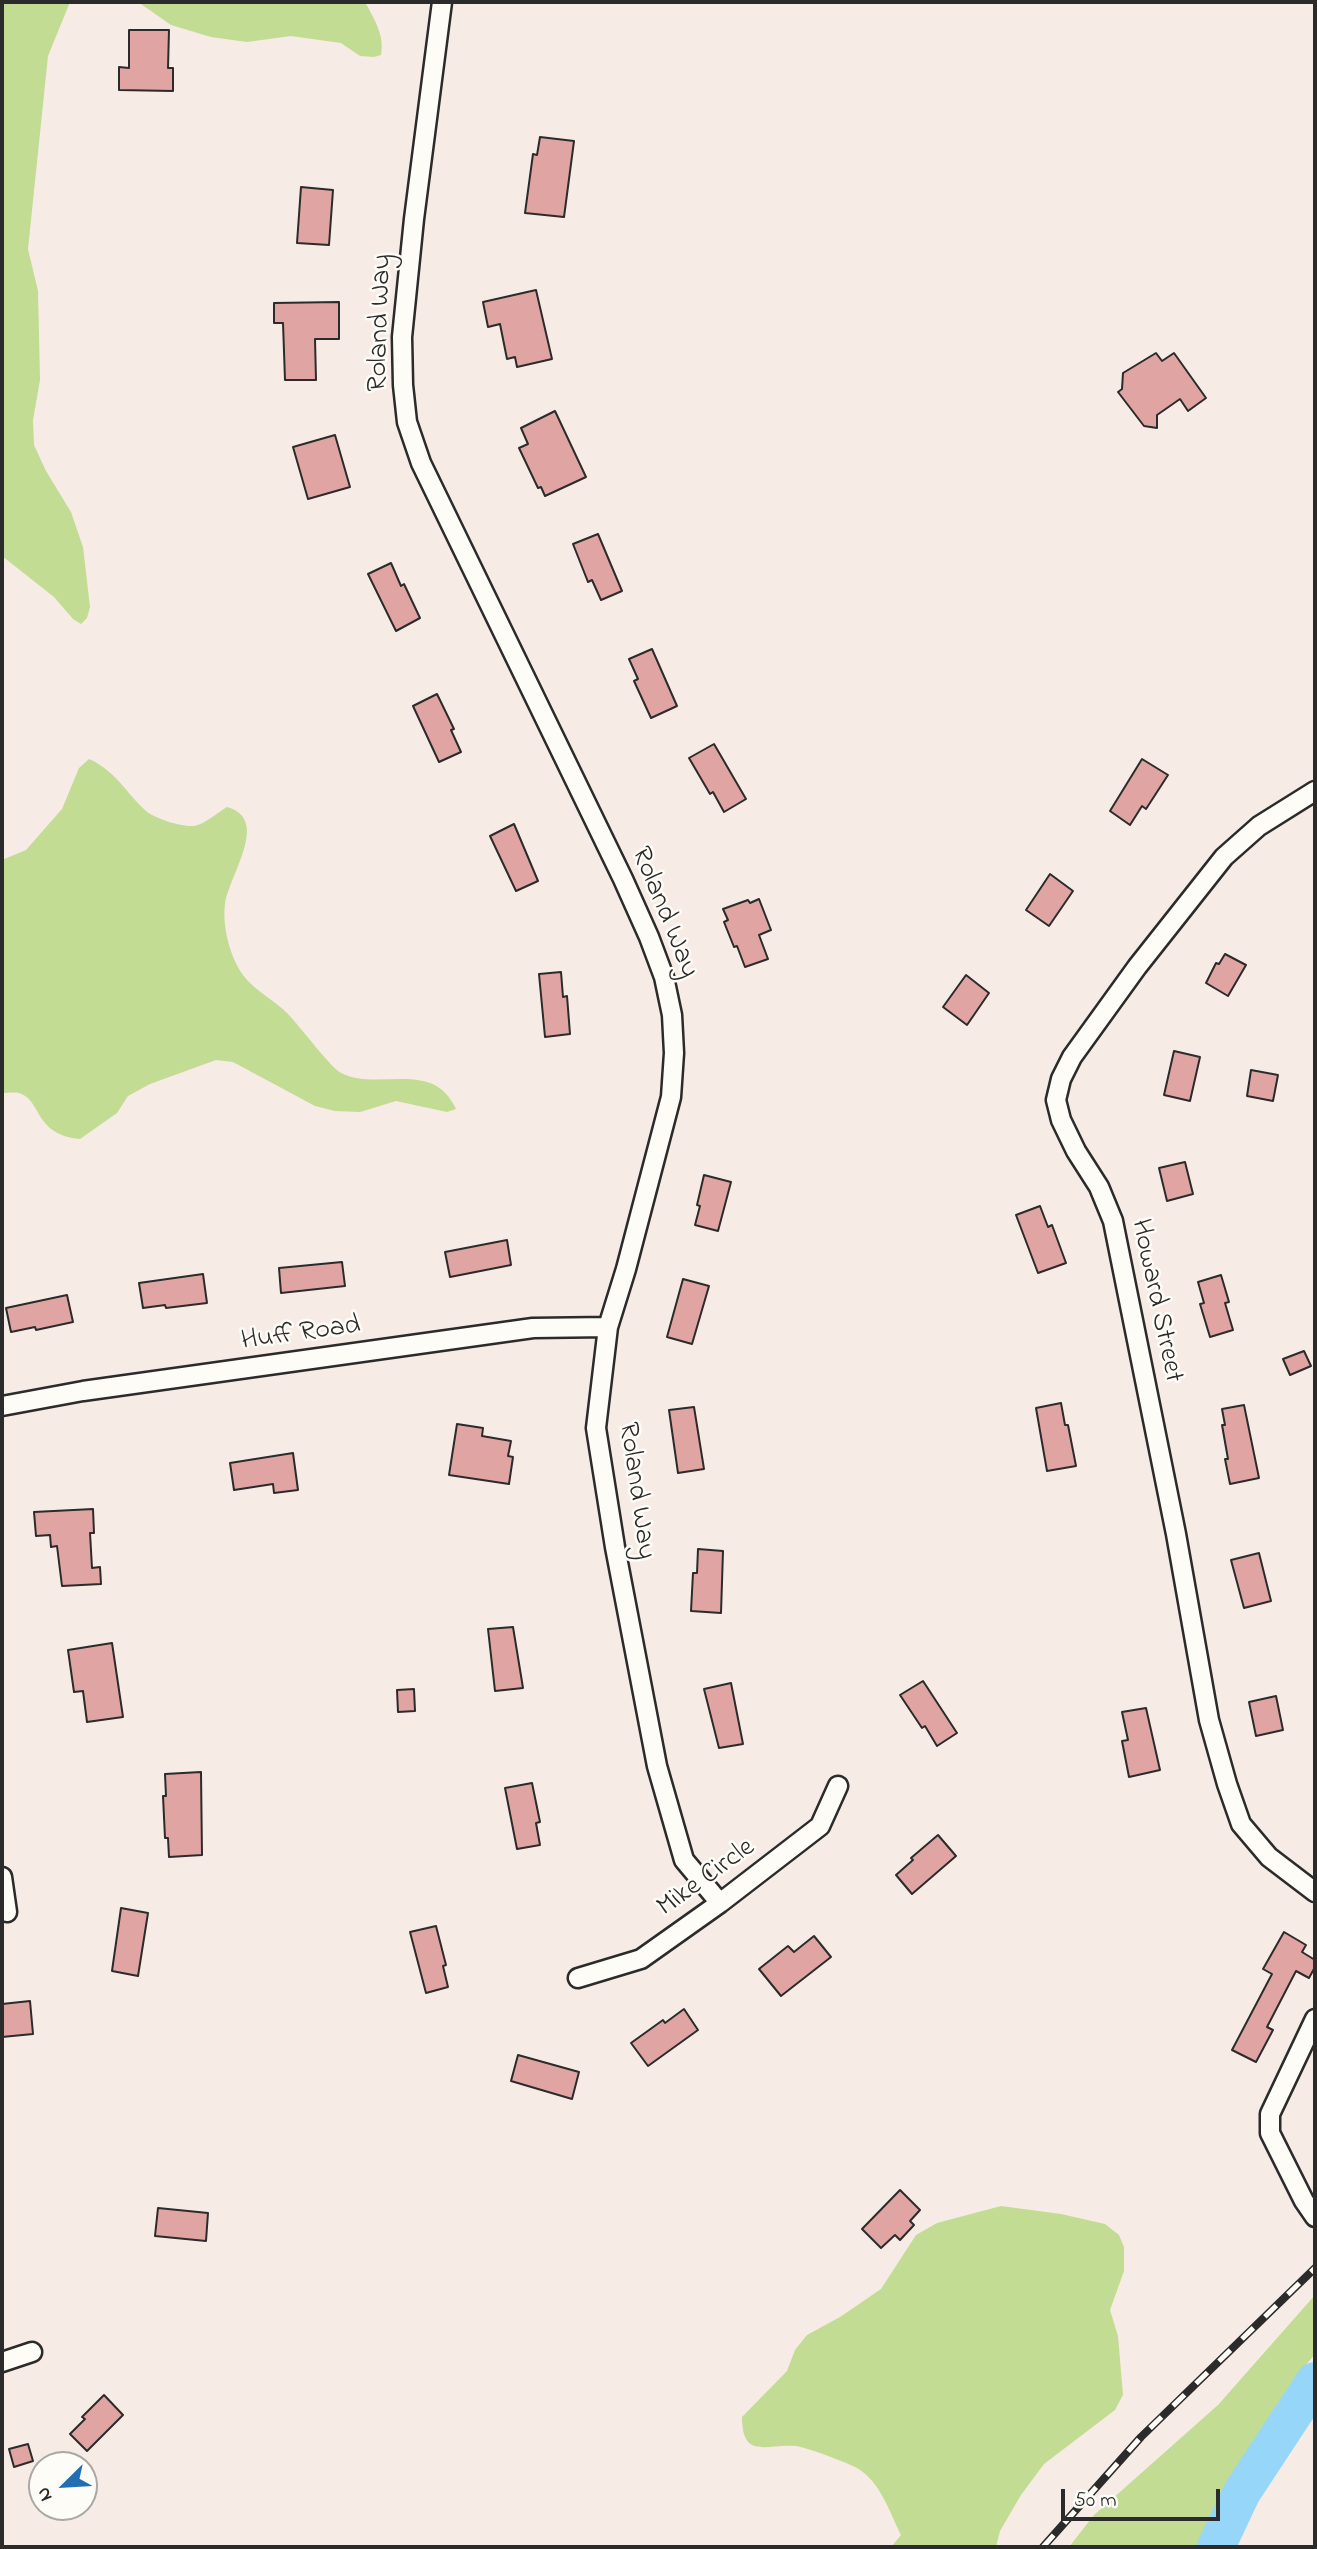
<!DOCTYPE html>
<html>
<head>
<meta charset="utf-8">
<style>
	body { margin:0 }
	#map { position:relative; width:1317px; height:2549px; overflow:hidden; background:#f7ebe6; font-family:"Indie Flower",sans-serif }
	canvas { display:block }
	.frame { position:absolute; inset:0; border:4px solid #2b2b2b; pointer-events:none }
	.north { position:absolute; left:28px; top:2451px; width:70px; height:70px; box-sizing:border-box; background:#fdfcf7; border:2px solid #a9a8a5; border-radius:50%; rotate:246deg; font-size:19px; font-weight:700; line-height:28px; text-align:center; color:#2b2b2b }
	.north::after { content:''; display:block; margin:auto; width:24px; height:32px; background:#1f6fb2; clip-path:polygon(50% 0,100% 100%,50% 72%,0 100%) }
	.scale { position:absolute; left:1061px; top:2489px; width:159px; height:32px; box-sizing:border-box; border:4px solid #2b2b2b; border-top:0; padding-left:9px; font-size:21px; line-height:24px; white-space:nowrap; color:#2b2b2b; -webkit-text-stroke:5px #fdfcf7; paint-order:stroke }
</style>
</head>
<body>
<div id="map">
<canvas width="1317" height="2549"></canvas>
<div class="frame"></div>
<div class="north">N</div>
<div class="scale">50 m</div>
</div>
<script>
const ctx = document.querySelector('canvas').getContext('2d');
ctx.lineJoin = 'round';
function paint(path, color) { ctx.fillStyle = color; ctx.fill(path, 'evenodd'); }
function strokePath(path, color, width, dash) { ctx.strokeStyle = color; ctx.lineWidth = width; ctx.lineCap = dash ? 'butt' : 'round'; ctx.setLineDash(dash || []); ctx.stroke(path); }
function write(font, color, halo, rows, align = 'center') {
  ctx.font = font + ' "Indie Flower",sans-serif'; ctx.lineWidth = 5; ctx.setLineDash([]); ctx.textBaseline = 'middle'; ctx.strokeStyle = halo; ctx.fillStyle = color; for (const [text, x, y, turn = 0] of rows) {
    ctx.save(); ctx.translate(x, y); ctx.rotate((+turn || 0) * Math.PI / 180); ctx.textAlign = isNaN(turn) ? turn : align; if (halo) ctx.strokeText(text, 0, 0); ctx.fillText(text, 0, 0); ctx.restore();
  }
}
paint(new Path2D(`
	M 2,2 L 70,2 L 48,56 L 28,249 L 38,291 L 40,380 L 33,420 L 34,445 L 46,471 L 71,512 L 83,547 L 90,607 L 87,618 L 81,624 L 73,619 L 54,597 L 2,556 Z
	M 138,2 L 365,2 C 374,19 385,35 381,55 L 374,57 L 360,56 L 341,43 L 291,36 L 247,42 L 211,37 L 171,25 Z
	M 89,759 C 116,771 126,793 146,811 C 156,819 181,827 194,826 C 204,825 218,812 227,807 C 271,819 229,875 225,904 C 222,926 230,957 243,975 C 254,990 274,1000 287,1013 C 300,1026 329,1066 341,1073 C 378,1092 433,1058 456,1109 L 447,1112 L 396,1101 L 360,1112 L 335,1111 L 315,1106 L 233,1062 L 216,1060 L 150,1084 L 128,1096 L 117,1113 L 80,1139 C 34,1135 42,1100 19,1093 C 14,1092 7,1093 2,1093 L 2,860 L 26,850 L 62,809 L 79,768 Z
	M 1001,2206 L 1061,2214 L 1105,2224 L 1119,2235 L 1124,2247 L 1124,2271 L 1110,2310 L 1118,2336 L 1123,2395 L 1115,2410 L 1044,2464 L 1021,2495 L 1000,2531 L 996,2547 L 891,2547 L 901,2535 C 890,2513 880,2481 857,2468 C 846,2462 808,2448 796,2446 C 768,2443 742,2461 742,2417 L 787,2371 L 795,2350 L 807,2335 L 840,2317 L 881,2289 L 916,2235 L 937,2223 Z
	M 1315,2295 L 1315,2354 L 1305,2366 L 1290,2396 L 1260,2431 L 1227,2496 L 1196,2547 L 1069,2547 L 1094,2515 L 1218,2405 Z`), '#c2dc93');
strokePath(new Path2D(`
	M 1216,2547 L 1242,2492 L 1315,2381`), '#96d6f8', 38);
const building = new Path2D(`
	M 129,30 L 169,30 L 168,68 L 173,68 L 173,91 L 119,90 L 119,67 L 129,68 Z
	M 540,137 L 574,141 L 564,217 L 525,213 L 533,154 L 537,155 Z
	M 301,187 L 333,190 L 329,245 L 297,243 Z
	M 536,290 L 552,359 L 517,367 L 515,357 L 507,359 L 500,324 L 488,327 L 483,302 Z
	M 339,302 L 339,339 L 315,339 L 316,380 L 285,380 L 283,323 L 274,323 L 274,303 Z
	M 1156,353 L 1162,361 L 1174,353 L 1206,398 L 1188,411 L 1180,399 L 1157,415 L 1157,428 L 1144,426 L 1118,392 L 1122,389 L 1123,373 Z
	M 555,411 L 586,477 L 545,496 L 541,487 L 538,488 L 519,448 L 528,444 L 521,428 Z
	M 335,435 L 350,487 L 308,499 L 293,447 Z
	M 598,534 L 622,591 L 601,600 L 592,580 L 588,582 L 573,544 Z
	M 391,563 L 401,586 L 404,584 L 420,618 L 396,631 L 368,574 Z
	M 652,649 L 677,706 L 651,718 L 634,681 L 638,679 L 629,659 Z
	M 437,694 L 454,729 L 451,730 L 461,752 L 439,762 L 413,706 Z
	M 714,744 L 746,799 L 724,812 L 713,792 L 710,794 L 689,758 Z
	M 1142,759 L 1168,775 L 1146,809 L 1142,806 L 1130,825 L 1110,811 Z
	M 514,824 L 538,881 L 516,891 L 490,836 Z
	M 1050,874 L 1073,891 L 1049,926 L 1026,910 Z
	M 759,899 L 771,930 L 759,935 L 768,959 L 745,967 L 737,946 L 734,947 L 724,922 L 728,920 L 723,909 L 748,900 L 750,903 Z
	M 1225,954 L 1246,965 L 1228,996 L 1206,983 L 1216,963 L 1219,964 Z
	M 561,972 L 563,997 L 567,996 L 570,1034 L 545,1037 L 539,974 Z
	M 966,975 L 989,993 L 967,1025 L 943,1007 Z
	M 1174,1051 L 1200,1057 L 1190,1101 L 1164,1095 Z
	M 1251,1070 L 1278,1075 L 1273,1101 L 1247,1096 Z
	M 1185,1162 L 1193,1194 L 1167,1201 L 1159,1168 Z
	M 704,1175 L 731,1182 L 718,1231 L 695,1225 L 700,1206 L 697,1205 Z
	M 1040,1206 L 1048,1227 L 1052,1225 L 1066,1263 L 1038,1273 L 1016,1215 Z
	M 507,1240 L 511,1265 L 450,1277 L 445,1252 Z
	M 342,1262 L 345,1286 L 281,1293 L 279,1268 Z
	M 203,1274 L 207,1303 L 166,1308 L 165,1305 L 143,1308 L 139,1283 Z
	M 1221,1275 L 1229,1302 L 1225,1303 L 1233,1330 L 1210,1337 L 1200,1304 L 1204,1303 L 1198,1282 Z
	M 683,1279 L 709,1286 L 692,1344 L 667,1337 Z
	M 67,1295 L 73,1322 L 36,1330 L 35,1327 L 11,1332 L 6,1308 Z
	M 1304,1351 L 1311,1366 L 1290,1375 L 1283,1359 Z
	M 1061,1403 L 1065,1425 L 1068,1425 L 1076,1466 L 1047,1471 L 1036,1408 Z
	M 1244,1405 L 1259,1478 L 1230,1484 L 1225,1459 L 1228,1459 L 1222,1425 L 1225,1425 L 1222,1409 Z
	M 694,1407 L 704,1469 L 678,1473 L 669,1410 Z
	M 457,1424 L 483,1428 L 482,1436 L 511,1441 L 508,1456 L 513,1457 L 509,1484 L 449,1475 Z
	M 293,1453 L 298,1490 L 274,1493 L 273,1484 L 234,1490 L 230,1463 Z
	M 93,1509 L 94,1533 L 90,1533 L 92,1568 L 100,1567 L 101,1584 L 62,1586 L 57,1546 L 51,1547 L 50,1535 L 36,1536 L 34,1512 Z
	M 698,1549 L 723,1551 L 721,1613 L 691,1611 L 693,1573 L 697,1573 Z
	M 1259,1553 L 1271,1601 L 1244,1608 L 1231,1560 Z
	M 513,1627 L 523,1688 L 495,1691 L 488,1629 Z
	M 112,1643 L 123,1717 L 87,1722 L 83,1691 L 74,1692 L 68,1650 Z
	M 923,1681 L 957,1733 L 937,1746 L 925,1726 L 922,1728 L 900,1695 Z
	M 731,1683 L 743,1744 L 719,1748 L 704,1689 Z
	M 414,1689 L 415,1711 L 398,1712 L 397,1690 Z
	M 1276,1696 L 1283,1730 L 1256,1736 L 1249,1702 Z
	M 1146,1708 L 1160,1770 L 1129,1777 L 1122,1741 L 1128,1740 L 1122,1712 Z
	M 201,1772 L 202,1855 L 169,1857 L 168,1838 L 165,1838 L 163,1796 L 166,1796 L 165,1774 Z
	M 532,1783 L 540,1822 L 536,1823 L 540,1845 L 517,1849 L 505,1788 Z
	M 938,1835 L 956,1856 L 912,1894 L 896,1875 L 913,1860 L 911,1858 Z
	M 121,1908 L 148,1913 L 138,1976 L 112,1971 Z
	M 436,1926 L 446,1965 L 443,1966 L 448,1987 L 426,1993 L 410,1932 Z
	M 1284,1932 L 1306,1945 L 1302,1952 L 1315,1960 L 1315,1967 L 1309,1978 L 1296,1971 L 1267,2027 L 1273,2030 L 1256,2062 L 1232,2050 L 1272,1974 L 1263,1969 Z
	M 814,1936 L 831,1957 L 781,1996 L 759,1969 L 788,1946 L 794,1952 Z
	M 30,2001 L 33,2034 L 2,2037 L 2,2004 Z
	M 684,2009 L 698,2030 L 648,2066 L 631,2043 L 663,2020 L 665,2023 Z
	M 518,2055 L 579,2072 L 572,2099 L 511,2081 Z
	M 900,2190 L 920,2210 L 910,2221 L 914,2225 L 900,2240 L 895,2235 L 881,2248 L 862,2229 Z
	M 158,2208 L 208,2213 L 206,2241 L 155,2236 Z
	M 104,2395 L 123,2415 L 87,2451 L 70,2434 L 85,2419 L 82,2417 Z
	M 28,2444 L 33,2461 L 14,2467 L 9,2449 Z`);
paint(building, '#e0a5a2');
strokePath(building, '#2b2b2b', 2);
const minor = new Path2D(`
	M 442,2 L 414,219 L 402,337 L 403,385 L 407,422 L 421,463 L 623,879 L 649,937 L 664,977 L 672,1015 L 674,1053 L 671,1097 L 626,1269 L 608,1327 L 596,1428 L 615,1547 L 657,1766 L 684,1860 L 720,1903
	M 1315,791 L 1259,826 L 1224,857 L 1137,967 L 1072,1057 L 1061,1079 L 1056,1100 L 1061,1120 L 1076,1151 L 1099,1187 L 1113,1221 L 1176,1534 L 1209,1720 L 1227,1784 L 1241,1824 L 1269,1857 L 1315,1892
	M 2,1406 L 83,1391 L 533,1328 L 608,1327
	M 2,1877 L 7,1912
	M 578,1978 L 641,1959 L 720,1903 L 820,1826 L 838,1786
	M 1315,2019 L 1270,2114 L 1270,2133 L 1304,2201 L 1315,2217
	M 2,2362 L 32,2352`);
strokePath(minor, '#2b2b2b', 23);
strokePath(minor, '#fdfcf7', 18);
const rail = new Path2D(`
	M 1043,2547 L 1141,2437 L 1315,2268`);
strokePath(rail, '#2b2b2b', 8);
strokePath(rail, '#fdfcf7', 5, [16]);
write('28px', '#2b2b2b', '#fdfcf7', [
	["Roland Way",382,323,-88],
	["Roland Way",663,913,68],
	["Howard Street",1155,1301,78],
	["Huff Road",301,1335,-8],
	["Roland Way",635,1491,82],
	["Mike Circle",707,1879,-36]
]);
</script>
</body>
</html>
